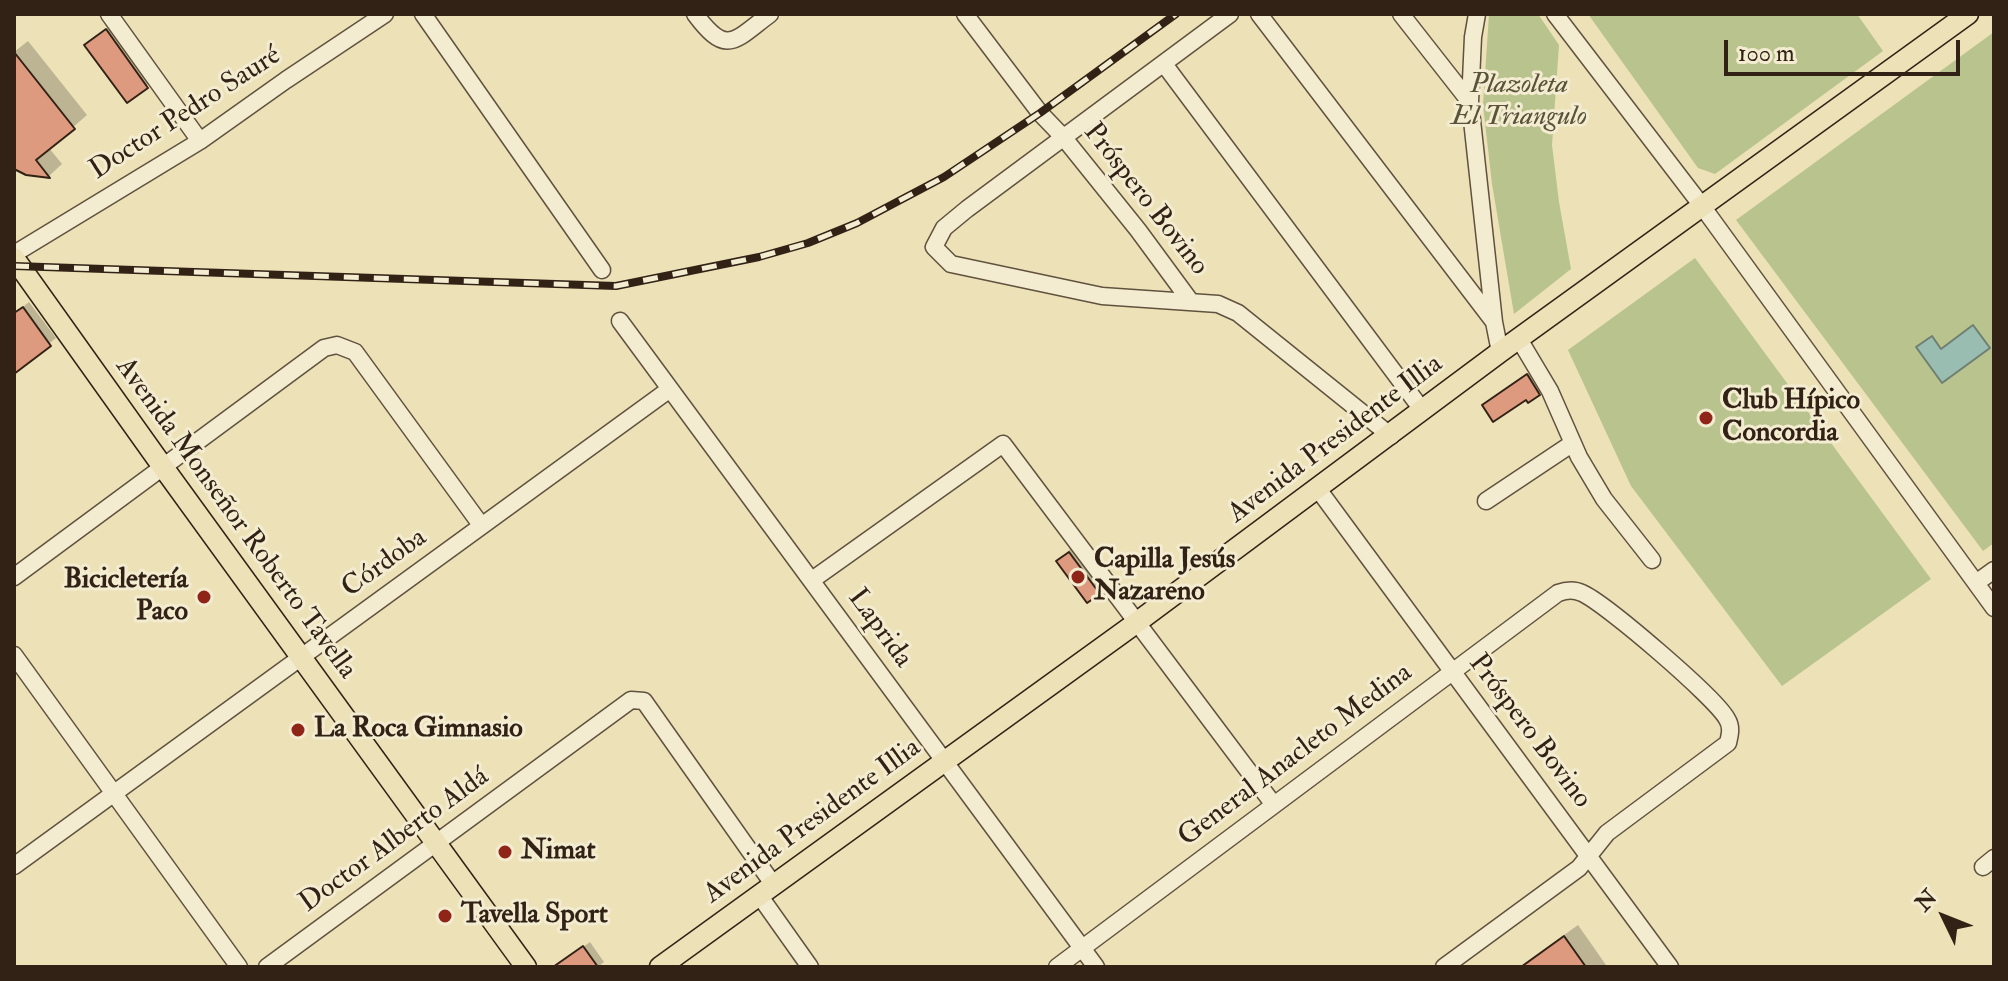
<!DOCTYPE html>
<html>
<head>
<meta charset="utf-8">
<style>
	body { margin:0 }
	#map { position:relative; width:2008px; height:981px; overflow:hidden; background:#ede1b8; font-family:"IM FELL Double Pica",serif }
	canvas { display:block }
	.frame { position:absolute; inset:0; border:16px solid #312215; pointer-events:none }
	.north { position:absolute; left:1904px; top:877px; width:80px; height:80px; -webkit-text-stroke:6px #f3ecd1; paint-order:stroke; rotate:313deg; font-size:22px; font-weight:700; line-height:32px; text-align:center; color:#312215 }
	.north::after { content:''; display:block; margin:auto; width:28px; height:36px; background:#312215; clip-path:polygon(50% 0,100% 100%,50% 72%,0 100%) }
	.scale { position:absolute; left:1724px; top:40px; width:236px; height:36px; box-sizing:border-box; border:4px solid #312215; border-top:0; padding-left:10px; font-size:24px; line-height:28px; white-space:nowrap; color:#312215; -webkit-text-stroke:6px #f3ecd1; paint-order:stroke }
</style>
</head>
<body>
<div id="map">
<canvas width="2008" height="981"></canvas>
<div class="frame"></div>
<div class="north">N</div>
<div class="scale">100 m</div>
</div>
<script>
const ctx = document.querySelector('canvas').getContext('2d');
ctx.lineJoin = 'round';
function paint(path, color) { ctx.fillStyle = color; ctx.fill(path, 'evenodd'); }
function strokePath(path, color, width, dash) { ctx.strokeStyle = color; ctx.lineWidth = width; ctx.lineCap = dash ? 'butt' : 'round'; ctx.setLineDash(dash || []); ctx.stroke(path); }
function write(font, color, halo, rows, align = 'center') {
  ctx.font = font + ' "IM FELL Double Pica",serif'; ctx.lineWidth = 6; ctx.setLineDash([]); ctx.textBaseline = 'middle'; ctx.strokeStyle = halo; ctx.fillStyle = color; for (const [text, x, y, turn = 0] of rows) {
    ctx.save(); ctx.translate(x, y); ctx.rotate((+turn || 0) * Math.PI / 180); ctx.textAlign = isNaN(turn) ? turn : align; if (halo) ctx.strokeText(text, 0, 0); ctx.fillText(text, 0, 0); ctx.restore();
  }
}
paint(new Path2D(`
	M 1489,14 L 1538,14 L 1559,45 L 1552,145 L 1559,202 L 1571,269 L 1514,314 L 1492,184 L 1483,105 Z
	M 1588,14 L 1857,14 L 1883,51 L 1715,174 L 1698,168 Z
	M 1994,32 L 1994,543 L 1983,551 L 1736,220 Z
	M 1695,258 L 1931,579 L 1782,686 L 1631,486 L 1568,350 Z`), '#b9c38e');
const water = new Path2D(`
	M 1973,325 L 1990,348 L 1942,383 L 1916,347 L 1932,336 L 1941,349 Z`);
paint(water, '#99bdb0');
strokePath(water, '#6f7f72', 2);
paint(new Path2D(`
	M 116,21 L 156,77 L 127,101 L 87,45 Z
	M 28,41 L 87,115 L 49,148 L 62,164 L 49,176 L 27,173 L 14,167 L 14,52 Z
	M 29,302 L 56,338 L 14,371 L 14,314 Z
	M 1534,370 L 1544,388 L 1538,394 L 1526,398 L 1491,399 Z
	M 1071,548 L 1111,580 L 1098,592 L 1059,561 Z
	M 1578,925 L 1606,965 L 1604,967 L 1519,967 Z
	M 590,942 L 604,962 L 598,967 L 556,967 Z`), '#0003');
const building = new Path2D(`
	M 106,29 L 148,88 L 127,103 L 84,45 Z
	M 14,52 L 75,129 L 36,160 L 50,178 L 26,175 L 14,169 Z
	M 23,307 L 51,346 L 14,374 L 14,313 Z
	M 1527,374 L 1540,395 L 1528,403 L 1526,400 L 1493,422 L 1482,405 Z
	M 1069,552 L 1100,594 L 1087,603 L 1056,561 Z
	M 1564,936 L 1586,967 L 1521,967 Z
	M 583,946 L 598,967 L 553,967 Z`);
paint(building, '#de9a7f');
strokePath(building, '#312215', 2);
const minor = new Path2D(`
	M 109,14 L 200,141
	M 423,14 L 602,270
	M 695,14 C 727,57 734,41 770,14
	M 965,14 L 1040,113 L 1064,138 L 1138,230 L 1191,302
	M 1230,14 L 967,209 L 944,228 L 934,247 L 951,264 L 1102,296 L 1218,304 L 1238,313 L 1391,436
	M 1259,14 L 1494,322
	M 1401,14 L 1470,102
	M 1477,14 L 1473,37 L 1470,102 L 1494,322 L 1500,352
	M 1555,14 L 1702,206 L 1994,608
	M 1164,64 L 1423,411
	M 14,254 L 200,141 L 286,80 L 385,14
	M 620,321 L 1096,967
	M 1519,339 L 1550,391 L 1579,457 L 1604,499 L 1652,560
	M 1318,489 L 1670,967
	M 1486,501 L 1573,443
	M 14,577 L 324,348 L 337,345 L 355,352 L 481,525
	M 812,580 L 1003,444 L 1274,805
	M 1976,583 L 1994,570
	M 14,655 L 239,967
	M 14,866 L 670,389
	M 1983,867 L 1994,858
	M 759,895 L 810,967
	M 267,967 L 631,700 L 644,701 L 773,884
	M 1057,967 L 1558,593 C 1566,590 1574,589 1582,593 C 1605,603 1716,698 1727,719 C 1732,727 1730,734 1728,743 L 1607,833 L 1579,868 L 1444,967`);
const major = new Path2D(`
	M 14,258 L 163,467 L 526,967
	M 660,967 L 1136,623 L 1500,352 L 1968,14`);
strokePath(minor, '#60523e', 19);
strokePath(major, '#312215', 23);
strokePath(minor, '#f3ecd1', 16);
strokePath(major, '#ede1b8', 20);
const rail = new Path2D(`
	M 14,266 L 616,286 L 759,257 L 808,243 L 857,223 L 944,177 L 1040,113 L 1176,14`);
strokePath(rail, '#312215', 8);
strokePath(rail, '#f3ecd1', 5, [15]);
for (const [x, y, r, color] of [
	[1706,418,8,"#8f2418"],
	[1078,577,8,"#8f2418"],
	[204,597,8,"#8f2418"],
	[298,730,8,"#8f2418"],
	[505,852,8,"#8f2418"],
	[445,916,8,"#8f2418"]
]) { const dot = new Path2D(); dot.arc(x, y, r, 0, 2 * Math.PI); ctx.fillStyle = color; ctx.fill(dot); strokePath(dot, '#f3ecd1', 3); }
write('italic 28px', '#5a5239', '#f3ecd1', [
	["Plazoleta",1519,86],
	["El Triangulo",1519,118]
]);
write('28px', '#312215', '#f3ecd1', [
	["Doctor Pedro Sauré",186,114,-33],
	["Próspero Bovino",1145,200,52],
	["Avenida Presidente Illia",1336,440,-37],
	["Avenida Monseñor Roberto Tavella",235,519,54],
	["Córdoba",385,564,-36],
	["Laprida",879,629,54],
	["Próspero Bovino",1529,732,53],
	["General Anacleto Medina",1296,756,-37],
	["Avenida Presidente Illia",813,822,-36],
	["Doctor Alberto Aldá",395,841,-36]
]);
write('bold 28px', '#312215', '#f3ecd1', [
	["Club Hípico",1722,402],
	["Concordia",1722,434],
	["Capilla Jesús",1094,561],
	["Nazareno",1094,593],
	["Bicicletería",188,581,"right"],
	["Paco",188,613,"right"],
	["La Roca Gimnasio",314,730],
	["Nimat",521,852],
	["Tavella Sport",461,916]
], 'left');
</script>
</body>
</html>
